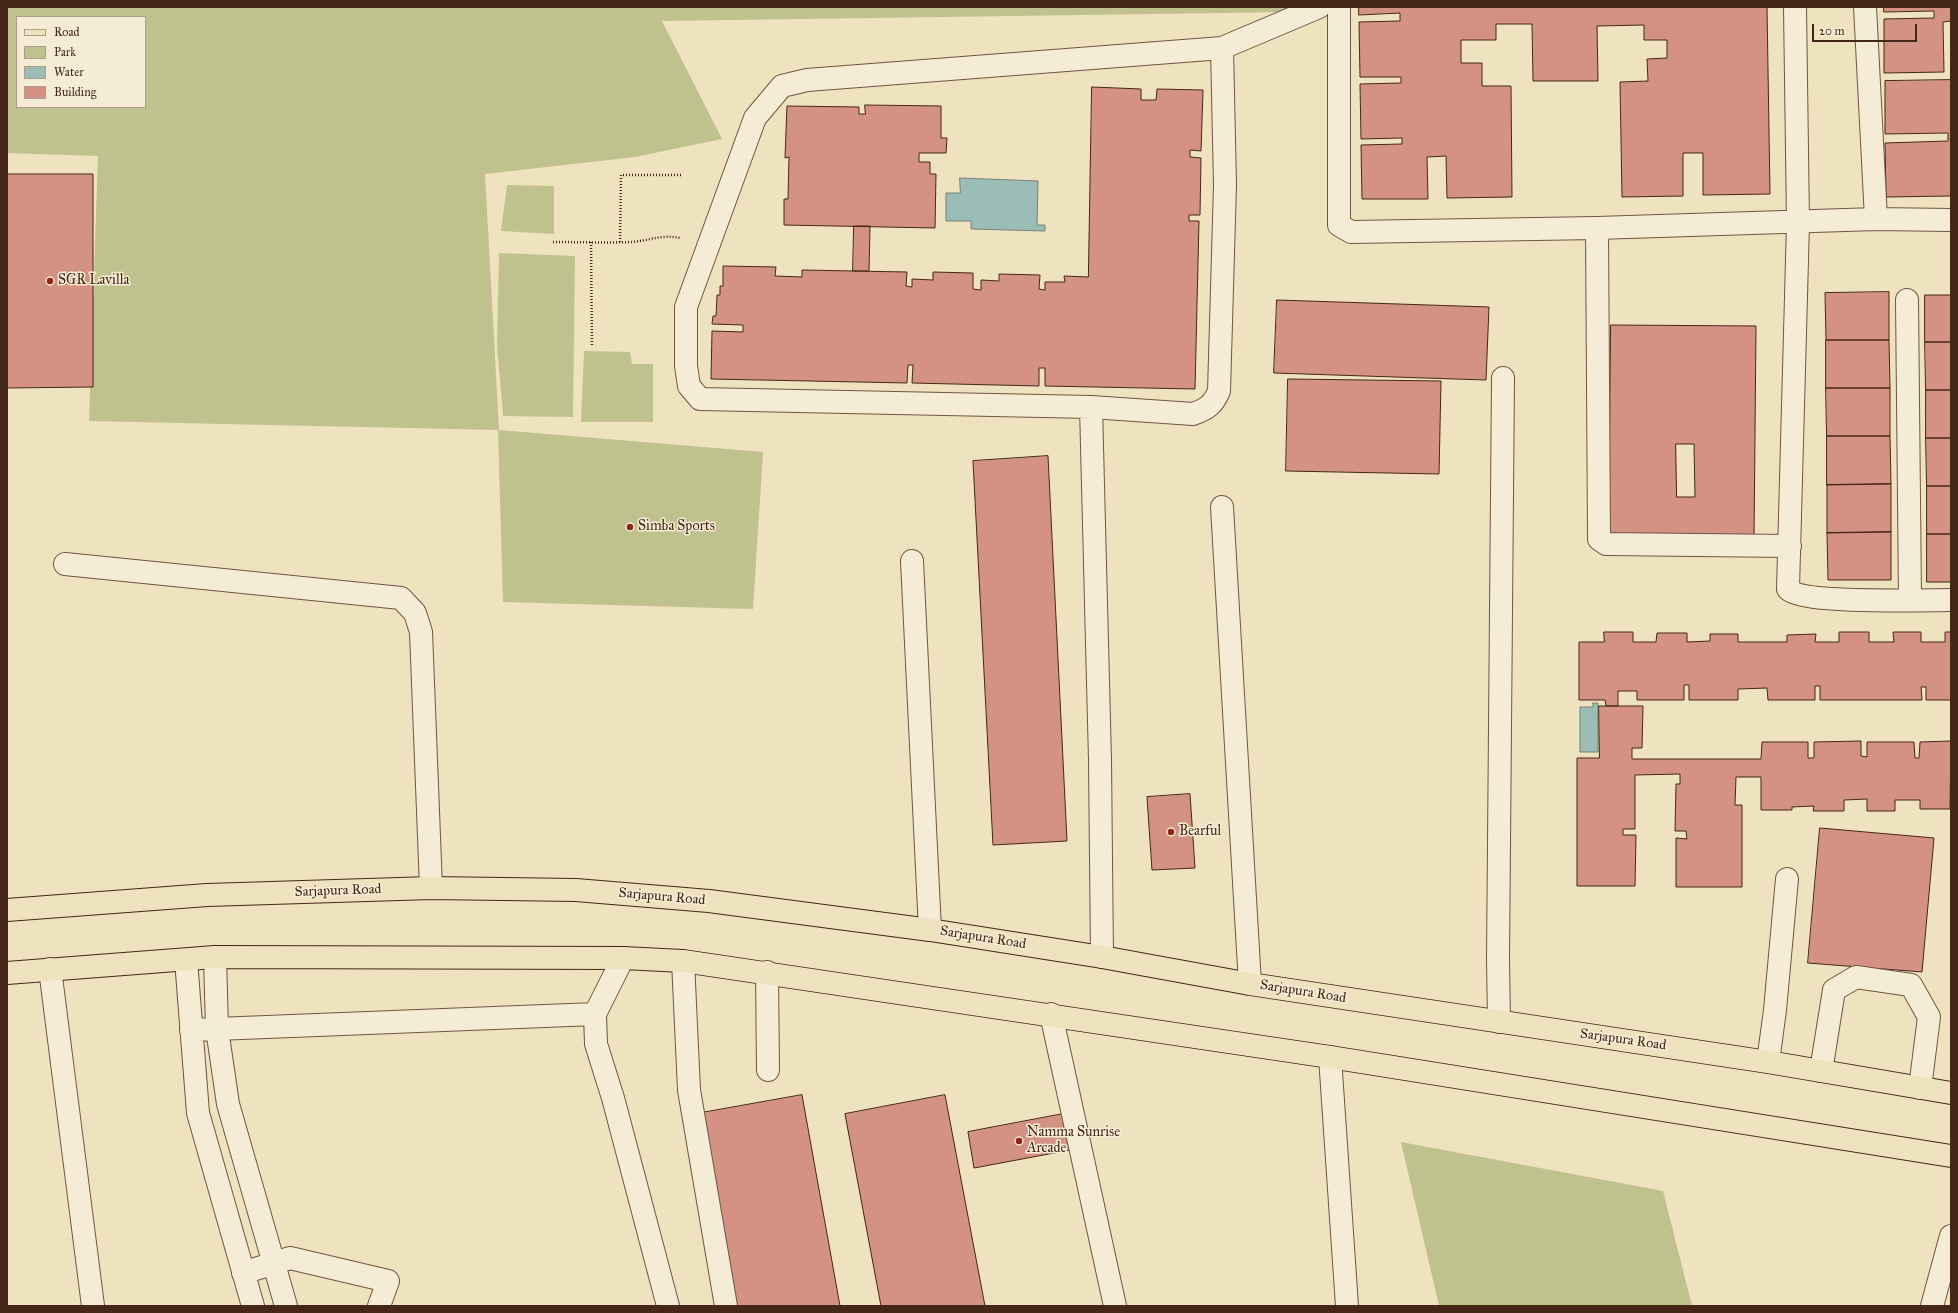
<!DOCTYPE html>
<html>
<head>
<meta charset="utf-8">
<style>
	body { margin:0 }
	#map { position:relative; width:1958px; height:1313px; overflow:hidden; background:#efe2bf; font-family:"IM FELL Great Primer",serif }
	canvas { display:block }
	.frame { position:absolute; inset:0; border:8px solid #442717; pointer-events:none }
	.legend { position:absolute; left:16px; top:16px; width:130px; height:92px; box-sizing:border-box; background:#f5ecd5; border:1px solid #ae9d89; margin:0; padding:5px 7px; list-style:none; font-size:12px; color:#442717 }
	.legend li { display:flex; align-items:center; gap:8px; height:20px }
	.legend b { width:20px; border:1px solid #ae9d89 }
	.scale { position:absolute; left:1812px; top:24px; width:105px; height:18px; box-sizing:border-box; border:2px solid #442717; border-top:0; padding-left:5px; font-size:12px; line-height:14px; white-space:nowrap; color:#442717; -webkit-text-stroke:3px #f5ecd5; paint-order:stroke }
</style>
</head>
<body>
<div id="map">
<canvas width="1958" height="1313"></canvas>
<div class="frame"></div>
<ul class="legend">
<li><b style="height:5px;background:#efe2bf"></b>Road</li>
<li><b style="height:11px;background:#bfc28e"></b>Park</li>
<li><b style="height:11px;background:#9abdb6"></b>Water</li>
<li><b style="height:11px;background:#d49285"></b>Building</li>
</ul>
<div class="scale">20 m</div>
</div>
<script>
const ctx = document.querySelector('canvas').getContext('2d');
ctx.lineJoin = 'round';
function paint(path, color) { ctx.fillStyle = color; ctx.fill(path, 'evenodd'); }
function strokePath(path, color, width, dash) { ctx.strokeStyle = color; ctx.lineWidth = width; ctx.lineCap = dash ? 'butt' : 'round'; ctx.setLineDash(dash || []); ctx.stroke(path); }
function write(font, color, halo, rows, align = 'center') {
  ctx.font = font + ' "IM FELL Great Primer",serif'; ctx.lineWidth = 3; ctx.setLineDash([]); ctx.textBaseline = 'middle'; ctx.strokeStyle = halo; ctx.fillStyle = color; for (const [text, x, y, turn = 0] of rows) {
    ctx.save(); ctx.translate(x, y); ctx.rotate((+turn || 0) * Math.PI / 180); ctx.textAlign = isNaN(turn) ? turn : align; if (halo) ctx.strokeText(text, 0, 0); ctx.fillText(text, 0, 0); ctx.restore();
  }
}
paint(new Path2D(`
	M 7,7 L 1292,7 L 1291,12 L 662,21 L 722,139 L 635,157 L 485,174 L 499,430 L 763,452 L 753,609 L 503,602 L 498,430 L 89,421 L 98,156 L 7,153 ZM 17,17 L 145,17 L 145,107 L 17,107 Z
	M 507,185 L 554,186 L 554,234 L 501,231 Z
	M 499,253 L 575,256 L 573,417 L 503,416 L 497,346 Z
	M 584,351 L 630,352 L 632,364 L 653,364 L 653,422 L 581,422 Z
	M 1401,1142 L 1663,1191 L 1692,1306 L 1439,1306 Z`), '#bfc28e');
const water = new Path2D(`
	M 960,178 L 1038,181 L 1037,225 L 1045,225 L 1045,231 L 971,229 L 971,221 L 946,221 L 946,193 L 960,193 Z
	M 1593,703 L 1598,703 L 1598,752 L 1580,752 L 1580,707 L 1593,707 Z`);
paint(water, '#9abdb6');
strokePath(water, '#788176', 1);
const building = new Path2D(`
	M 1359,7 L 1767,7 L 1770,194 L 1703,195 L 1703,153 L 1683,153 L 1683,196 L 1622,197 L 1620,82 L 1648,81 L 1647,59 L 1667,58 L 1667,40 L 1644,40 L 1644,25 L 1597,26 L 1598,81 L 1533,81 L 1532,24 L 1496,24 L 1496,40 L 1461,40 L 1461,63 L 1482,63 L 1482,86 L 1511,86 L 1512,197 L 1447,198 L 1446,156 L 1427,157 L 1428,199 L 1362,199 L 1361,145 L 1402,144 L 1402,138 L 1361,139 L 1360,84 L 1401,83 L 1401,77 L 1360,77 L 1359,22 L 1400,21 L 1400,13 L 1359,15 Z
	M 1884,7 L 1951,7 L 1951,21 L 1943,22 L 1944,72 L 1884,73 L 1884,19 L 1934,18 L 1934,11 L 1884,12 Z
	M 1951,80 L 1951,196 L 1886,197 L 1885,143 L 1948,141 L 1948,133 L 1885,134 L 1885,81 Z
	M 1092,87 L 1141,89 L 1141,100 L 1156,100 L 1157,89 L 1203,90 L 1201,151 L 1190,150 L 1190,157 L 1201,158 L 1200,215 L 1189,215 L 1189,221 L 1199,221 L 1195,389 L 1045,386 L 1045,368 L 1039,368 L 1039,386 L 912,383 L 913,365 L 908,365 L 907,383 L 711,379 L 712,331 L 743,332 L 743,325 L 712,324 L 713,316 L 716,316 L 717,295 L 720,295 L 720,286 L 723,286 L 723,266 L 776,267 L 775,276 L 802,277 L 802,270 L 907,272 L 906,286 L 912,287 L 912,279 L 933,280 L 933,272 L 973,273 L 973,289 L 981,290 L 981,280 L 999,281 L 999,274 L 1040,275 L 1039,289 L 1045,290 L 1045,282 L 1065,282 L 1064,276 L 1088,277 Z
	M 865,105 L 941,106 L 941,138 L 947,138 L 946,153 L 919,153 L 919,162 L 930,162 L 930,174 L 936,174 L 935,228 L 784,225 L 784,199 L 788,199 L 789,157 L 785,158 L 787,106 L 859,107 L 859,114 L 865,114 Z
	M 7,174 L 93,174 L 93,387 L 7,388 Z
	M 854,226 L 870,226 L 869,271 L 853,271 Z
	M 1889,292 L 1889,340 L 1826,340 L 1825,293 Z
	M 1925,295 L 1951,295 L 1951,342 L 1925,342 Z
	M 1277,300 L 1489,307 L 1486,380 L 1274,373 Z
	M 1611,325 L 1756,326 L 1754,539 L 1609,538 ZM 1676,444 L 1694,444 L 1695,497 L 1677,497 Z
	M 1826,340 L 1889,340 L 1890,388 L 1826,388 Z
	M 1925,342 L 1951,342 L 1951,390 L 1926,390 Z
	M 1288,379 L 1441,381 L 1439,474 L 1286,471 Z
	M 1826,388 L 1890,388 L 1890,436 L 1827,436 Z
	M 1926,390 L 1951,390 L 1951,438 L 1926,438 Z
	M 1827,436 L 1890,436 L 1891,484 L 1827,485 Z
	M 1926,438 L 1951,438 L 1951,486 L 1927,486 Z
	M 1048,456 L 1067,841 L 993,845 L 973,461 Z
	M 1891,484 L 1891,532 L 1827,533 L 1827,485 Z
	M 1927,486 L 1951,486 L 1951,534 L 1927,534 Z
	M 1891,532 L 1891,580 L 1828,580 L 1827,533 Z
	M 1927,534 L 1951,534 L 1951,582 L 1927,582 Z
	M 1604,632 L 1633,632 L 1633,642 L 1656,642 L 1657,633 L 1687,633 L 1687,642 L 1710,641 L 1710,634 L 1738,634 L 1738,642 L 1787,642 L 1787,635 L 1816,634 L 1815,642 L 1839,642 L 1839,632 L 1869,632 L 1869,642 L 1894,642 L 1893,632 L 1921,632 L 1921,642 L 1945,642 L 1945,632 L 1951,632 L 1951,700 L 1926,700 L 1926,687 L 1921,687 L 1922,700 L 1820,700 L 1820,686 L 1815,686 L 1815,700 L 1768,700 L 1767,688 L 1738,689 L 1738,700 L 1689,700 L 1689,685 L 1684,685 L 1684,700 L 1637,700 L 1637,691 L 1618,691 L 1618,706 L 1606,706 L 1605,700 L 1579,700 L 1579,642 L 1604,642 Z
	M 1599,706 L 1643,706 L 1642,748 L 1632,748 L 1632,759 L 1761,759 L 1762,742 L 1808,742 L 1808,758 L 1814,758 L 1814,742 L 1861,741 L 1861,756 L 1867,757 L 1867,742 L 1914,742 L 1915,758 L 1919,758 L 1920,742 L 1951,741 L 1950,809 L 1920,809 L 1920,800 L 1895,800 L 1895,811 L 1867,811 L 1867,799 L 1844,800 L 1844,811 L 1813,811 L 1814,806 L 1792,807 L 1792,810 L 1761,810 L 1761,777 L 1736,777 L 1735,805 L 1742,805 L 1742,887 L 1676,887 L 1676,838 L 1687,839 L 1686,831 L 1675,831 L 1676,784 L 1680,784 L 1680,774 L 1635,775 L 1635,829 L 1623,829 L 1623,835 L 1636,835 L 1635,886 L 1577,886 L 1577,758 L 1599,758 Z
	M 1190,794 L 1195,868 L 1152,870 L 1147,797 Z
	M 1820,828 L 1934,838 L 1922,972 L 1808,963 Z
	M 802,1095 L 840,1306 L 735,1306 L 701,1113 Z
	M 945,1095 L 985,1306 L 881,1306 L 845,1114 Z
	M 1063,1114 L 1070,1150 L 974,1168 L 968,1132 Z`);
paint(building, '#d49285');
strokePath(building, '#442717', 1);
const minor = new Path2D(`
	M 1339,7 L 1339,225 L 1351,232 L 1597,228 L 1876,219 L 1951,220
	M 1795,7 L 1798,223 L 1788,589 C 1802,604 1925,600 1951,600
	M 1865,7 L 1876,219
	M 1222,48 L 1225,185 L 1219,391 C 1213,405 1207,409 1193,414 L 1091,407 L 700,399 L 689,386 L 686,366 L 686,307 L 755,118 L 782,86 L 807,80 L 1222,48 L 1319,7
	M 1597,228 L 1599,539 L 1606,544 L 1790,546
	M 1907,300 L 1910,600
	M 1091,407 L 1100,760 L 1102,957
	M 1222,507 L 1250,984
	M 912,561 L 930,930
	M 65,564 L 401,598 L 415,613 L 421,632 L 431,888
	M 215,957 L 217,1029 L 228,1104 L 286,1306
	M 623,958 L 595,1014 L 596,1044 L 613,1098 L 668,1306
	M 186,960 L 198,1113 L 253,1306
	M 683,961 L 689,1090 L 726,1306
	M 50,969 L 93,1306
	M 767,972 L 768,1070
	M 1051,1014 L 1115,1306
	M 1499,1022 L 1498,959 L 1503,378
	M 191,1030 L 595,1014
	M 1330,1057 L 1347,1306
	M 1768,1062 L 1775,1010 L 1787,879
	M 1821,1071 L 1834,990 L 1856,977 L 1911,985 L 1929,1017 L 1920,1088
	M 243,1273 L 290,1258 L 388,1281 L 379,1306
	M 1932,1306 L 1951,1236`);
const major = new Path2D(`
	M 7,910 L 207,895 L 431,888 L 576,890 L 709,901 L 930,930 L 1102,957 L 1250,984 L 1768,1062 L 1951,1093
	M 7,973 L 215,957 L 623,958 L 683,961 L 1330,1057 L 1951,1156`);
strokePath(minor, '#6f5641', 24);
strokePath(major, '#442717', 24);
strokePath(new Path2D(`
	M 553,242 C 579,242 605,243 631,242 C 648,241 662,234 680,238
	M 591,242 L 592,347
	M 620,242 L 621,175 L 681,175`), '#442717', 2.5, [1, 2]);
strokePath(minor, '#f5ecd5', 22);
strokePath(major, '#efe2bf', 22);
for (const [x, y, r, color] of [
	[50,281,4,"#8f2418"],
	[630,527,4,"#8f2418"],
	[1171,832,4,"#8f2418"],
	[1019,1141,4,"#8f2418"]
]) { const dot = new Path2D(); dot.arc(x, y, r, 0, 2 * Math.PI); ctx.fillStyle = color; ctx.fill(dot); strokePath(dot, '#f5ecd5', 1.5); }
write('14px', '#442717', '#f5ecd5', [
	["SGR Lavilla",58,281],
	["Simba Sports",638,527],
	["Bearful",1179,832],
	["Namma Sunrise",1027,1133],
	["Arcade",1027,1149]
], 'left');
write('14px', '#442717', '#f5ecd5', [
	["Sarjapura Road",338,891,-2],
	["Sarjapura Road",662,897,5],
	["Sarjapura Road",983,938,9],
	["Sarjapura Road",1303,992,9],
	["Sarjapura Road",1623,1040,8]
]);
</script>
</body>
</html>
